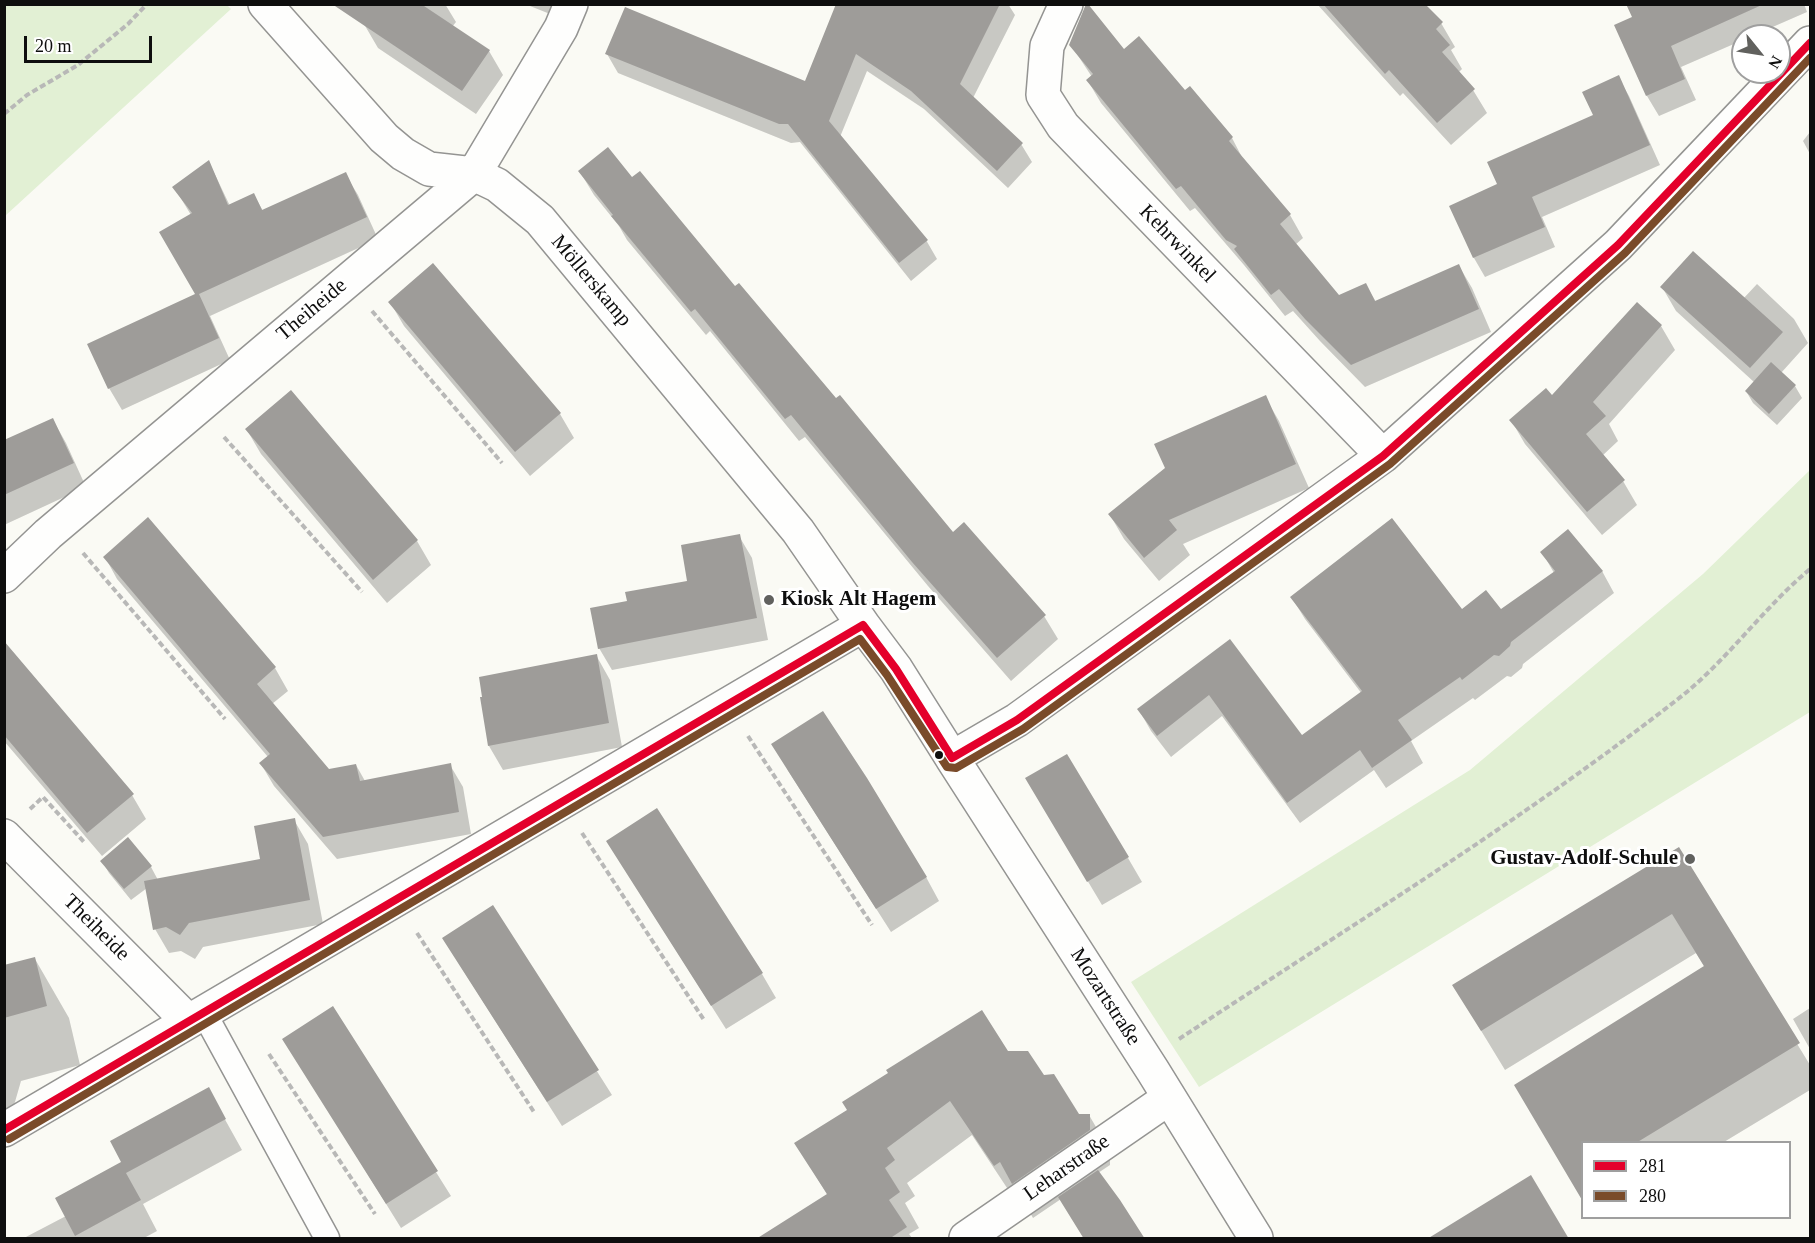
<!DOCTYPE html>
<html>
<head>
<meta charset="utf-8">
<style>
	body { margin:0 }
	#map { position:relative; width:1815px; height:1243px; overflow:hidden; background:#fafaf4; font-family:"Times New Roman",serif }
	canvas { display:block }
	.frame { position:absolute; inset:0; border:6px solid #0e0e0e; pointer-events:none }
	.legend { position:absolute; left:1581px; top:1141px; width:210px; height:78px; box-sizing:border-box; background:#fff; border:2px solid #9f9f9f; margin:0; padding:8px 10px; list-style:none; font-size:18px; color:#0e0e0e }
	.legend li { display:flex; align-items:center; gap:12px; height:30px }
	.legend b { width:30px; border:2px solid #9f9f9f }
	.north { position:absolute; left:1731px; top:24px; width:60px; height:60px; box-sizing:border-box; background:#fff; border:2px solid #9f9f9f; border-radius:50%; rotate:120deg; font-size:16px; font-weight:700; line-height:24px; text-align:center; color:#0e0e0e }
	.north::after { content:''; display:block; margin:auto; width:21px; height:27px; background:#61615e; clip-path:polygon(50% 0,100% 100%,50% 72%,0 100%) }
	.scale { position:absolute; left:24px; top:36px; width:128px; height:27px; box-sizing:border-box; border:3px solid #0e0e0e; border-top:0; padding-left:8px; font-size:18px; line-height:21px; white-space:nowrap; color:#0e0e0e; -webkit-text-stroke:4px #fff; paint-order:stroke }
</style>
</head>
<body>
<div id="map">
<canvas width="1815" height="1243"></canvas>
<div class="frame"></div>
<ul class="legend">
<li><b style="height:8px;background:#e4002b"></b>281</li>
<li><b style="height:8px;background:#7a4b2a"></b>280</li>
</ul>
<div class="north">N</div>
<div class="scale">20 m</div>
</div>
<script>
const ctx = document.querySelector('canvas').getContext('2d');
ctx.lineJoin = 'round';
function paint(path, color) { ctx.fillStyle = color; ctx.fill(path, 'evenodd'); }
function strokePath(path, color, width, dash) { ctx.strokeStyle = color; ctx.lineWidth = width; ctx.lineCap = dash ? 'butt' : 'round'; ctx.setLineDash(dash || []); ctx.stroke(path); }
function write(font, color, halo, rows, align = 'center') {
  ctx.font = font + ' "Times New Roman",serif'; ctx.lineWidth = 6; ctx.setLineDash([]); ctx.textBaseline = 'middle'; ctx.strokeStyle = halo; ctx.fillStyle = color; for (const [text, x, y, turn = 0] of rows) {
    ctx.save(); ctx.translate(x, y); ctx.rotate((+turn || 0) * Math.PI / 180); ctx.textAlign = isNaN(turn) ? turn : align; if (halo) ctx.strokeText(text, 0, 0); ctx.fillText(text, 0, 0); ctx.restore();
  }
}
paint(new Path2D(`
	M 5,4 L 226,4 L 231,9 L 5,216 Z
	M 1810,470 L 1810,712 L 1199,1087 L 1131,982 L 1470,770 L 1703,574 Z`), '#e2f0d4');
paint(new Path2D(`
	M 377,4 L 445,4 L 456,22 L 452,27 L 489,51 L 503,75 L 476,114 L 378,48 L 364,24 Z
	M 525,4 L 554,4 L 550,14 Z
	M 838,4 L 1008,4 L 1015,15 L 973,98 L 1021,144 L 1032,162 L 1008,188 L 924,109 L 867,71 L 840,137 L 926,240 L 937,259 L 911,281 L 800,142 L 791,143 L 618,73 L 607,54 L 806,83 Z
	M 1317,4 L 1424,4 L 1441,23 L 1455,47 L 1451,50 L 1462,69 L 1458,73 L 1473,90 L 1487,113 L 1451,145 L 1403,93 L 1400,96 Z
	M 1628,4 L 1804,4 L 1807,12 L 1752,36 L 1743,36 L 1743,40 L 1681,67 L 1696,100 L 1659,116 L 1647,96 L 1634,18 Z
	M 1071,45 L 1124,51 L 1185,92 L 1232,138 L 1244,161 L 1290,215 L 1303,238 L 1295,245 L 1339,297 L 1366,285 L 1376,302 L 1459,266 L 1472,288 L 1491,332 L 1365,387 L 1320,341 L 1293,311 L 1285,316 L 1244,265 L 1195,208 L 1190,211 L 1101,103 L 1088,81 L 1092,77 Z
	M 1618,77 L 1629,96 L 1660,165 L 1542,217 L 1555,247 L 1485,277 L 1474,258 L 1451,207 L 1499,185 L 1595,116 Z
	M 1810,132 L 1810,154 L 1803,141 Z
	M 209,162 L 230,206 L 254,195 L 263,211 L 345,174 L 358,195 L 378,239 L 210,316 L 230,360 L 122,410 L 109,388 L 197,295 L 191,215 L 174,187 Z
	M 580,172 L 632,179 L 735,288 L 953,534 L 1044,616 L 1058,639 L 1011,681 L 928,586 L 805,437 L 799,441 L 710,331 L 706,335 L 627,240 L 619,226 L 594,195 Z
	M 433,265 L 560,414 L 574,438 L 530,476 L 404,326 L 390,302 Z
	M 1757,284 L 1794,319 L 1808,343 L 1781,373 L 1795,386 L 1802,398 L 1777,425 L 1753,403 L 1746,391 L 1754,382 L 1676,311 L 1662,287 L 1743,299 Z
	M 1637,304 L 1661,326 L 1675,350 L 1609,424 L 1618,441 L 1602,456 L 1623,481 L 1637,505 L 1602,535 L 1525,444 L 1511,420 L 1552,398 Z
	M 291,392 L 417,541 L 431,565 L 387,603 L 261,454 L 247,430 Z
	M 1265,397 L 1279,421 L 1309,488 L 1183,544 L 1190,555 L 1159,581 L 1124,539 L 1110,515 Z
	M 53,420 L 66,443 L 86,487 L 4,525 L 4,442 Z
	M 148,519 L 275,668 L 288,691 L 272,704 L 328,771 L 356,765 L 365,781 L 450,765 L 463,787 L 471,834 L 337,859 L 274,786 L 261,764 L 268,757 L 117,579 L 105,557 Z
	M 739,536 L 752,558 L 768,640 L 612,670 L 599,648 L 629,602 L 688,582 Z
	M 1542,552 L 1602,571 L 1614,593 L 1523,664 L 1522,668 L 1511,677 L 1507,676 L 1475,700 L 1473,698 L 1411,741 L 1423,763 L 1386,788 L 1374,770 L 1300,823 L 1222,716 L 1171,757 L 1151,731 L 1139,710 L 1230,641 L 1302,737 L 1362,694 L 1305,619 L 1292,598 L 1462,611 L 1501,611 L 1554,573 Z
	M 4,647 L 132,795 L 146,819 L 102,856 L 4,741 Z
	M 596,655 L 610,680 L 622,747 L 503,770 L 489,746 L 481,698 Z
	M 787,769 L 926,877 L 939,901 L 891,932 Z
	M 1041,803 L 1128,858 L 1142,882 L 1102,905 Z
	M 294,820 L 308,844 L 323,924 L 203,947 L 195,959 L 181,951 L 169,953 L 155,929 L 147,888 L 131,900 L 109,873 L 102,861 L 128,839 L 151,867 L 158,880 L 262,860 Z
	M 1678,849 L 1810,1065 L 1810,1090 L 1724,1142 L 1582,1142 L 1582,1198 L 1539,1125 L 1705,968 L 1696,953 L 1505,1070 L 1477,1024 Z
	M 622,865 L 762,974 L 776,998 L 726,1029 Z
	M 493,907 L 612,1095 L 562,1126 L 458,962 Z
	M 35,959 L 69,1018 L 80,1065 L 21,1081 L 4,1140 L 4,967 Z
	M 333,1008 L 451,1196 L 401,1228 L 284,1039 Z
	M 1810,1008 L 1810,1049 L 1793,1019 Z
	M 1007,1053 L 1043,1076 L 1078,1116 L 1089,1115 L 1110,1151 L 1110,1165 L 1098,1173 L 1142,1238 L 1084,1238 L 1061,1199 L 1033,1218 L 1021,1197 L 1015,1200 L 972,1135 L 907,1183 L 915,1196 L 905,1203 L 919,1228 L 909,1234 L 912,1238 L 801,1238 L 828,1196 L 796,1143 Z
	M 208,1089 L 242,1150 L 143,1204 L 157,1231 L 144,1238 L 24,1238 L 66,1216 L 123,1163 Z`), '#0003');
paint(new Path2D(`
	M 332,4 L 421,4 L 490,50 L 462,91 Z
	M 836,4 L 1000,4 L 960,84 L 1023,143 L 997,171 L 911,91 L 856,54 L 829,121 L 928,240 L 899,263 L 788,124 L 779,124 L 605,54 L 625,7 L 805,81 Z
	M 1086,4 L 1088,4 L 1124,49 L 1139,36 L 1185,90 L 1190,86 L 1233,137 L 1229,141 L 1291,214 L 1280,224 L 1339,295 L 1366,283 L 1375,301 L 1459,264 L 1479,309 L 1351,365 L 1305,319 L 1279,289 L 1271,295 L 1234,249 L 1237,246 L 1226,240 L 1181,186 L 1176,189 L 1086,80 L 1093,74 L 1069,45 Z
	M 1323,4 L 1426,5 L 1443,22 L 1436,29 L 1450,45 L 1442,52 L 1475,89 L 1437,123 L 1389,70 L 1385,74 Z
	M 1626,4 L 1764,4 L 1671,46 L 1685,79 L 1646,96 L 1614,25 L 1632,17 Z
	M 1619,75 L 1650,145 L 1532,197 L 1545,227 L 1473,258 L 1449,206 L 1497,184 L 1487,162 L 1593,115 L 1582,92 Z
	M 608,147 L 632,177 L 640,171 L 735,286 L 739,283 L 836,398 L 840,395 L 953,532 L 964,522 L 1046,615 L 997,658 L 912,562 L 791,415 L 785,419 L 695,309 L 691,312 L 611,216 L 613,215 L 578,171 Z
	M 209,160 L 228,205 L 254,193 L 262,210 L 346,172 L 367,217 L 199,294 L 219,338 L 108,389 L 87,344 L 195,294 L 159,232 L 192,213 L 172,187 Z
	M 1693,251 L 1783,332 L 1750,368 L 1660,287 Z
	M 433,263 L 561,413 L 515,452 L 388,302 Z
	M 1637,302 L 1662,325 L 1593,402 L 1606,416 L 1586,434 L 1625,480 L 1587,512 L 1509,420 L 1546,388 L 1552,395 Z
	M 1771,362 L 1796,385 L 1769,414 L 1745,391 Z
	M 291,390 L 418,540 L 373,580 L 245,429 Z
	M 1266,395 L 1296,464 L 1169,520 L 1177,530 L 1144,558 L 1108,514 L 1165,468 L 1154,444 Z
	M 53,418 L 74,463 L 4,495 L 4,440 Z
	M 148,517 L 276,667 L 257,684 L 329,769 L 356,764 L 360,781 L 451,763 L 459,812 L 323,837 L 259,763 L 270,754 L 103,557 Z
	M 1392,518 L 1462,609 L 1486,590 L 1501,609 L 1555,571 L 1540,552 L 1568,529 L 1603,571 L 1511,642 L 1510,646 L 1499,656 L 1494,655 L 1462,680 L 1460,677 L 1398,720 L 1412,740 L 1372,768 L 1360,750 L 1287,803 L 1209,695 L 1157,736 L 1137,709 L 1230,639 L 1302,735 L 1362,691 L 1290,597 Z
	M 740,534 L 757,618 L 598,649 L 590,608 L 627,601 L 625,592 L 687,581 L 681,545 Z
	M 4,641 L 134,794 L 87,833 L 4,735 Z
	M 597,654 L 609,723 L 488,746 L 480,697 L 482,697 L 479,677 Z
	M 823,711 L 867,778 L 927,877 L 876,909 L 771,744 Z
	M 1067,754 L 1129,857 L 1087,882 L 1025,778 Z
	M 657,808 L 763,973 L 711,1006 L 606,841 Z
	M 295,818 L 310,900 L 189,923 L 180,935 L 166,927 L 153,930 L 144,881 L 260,859 L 254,826 Z
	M 128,837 L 152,866 L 124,889 L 100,861 Z
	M 1679,847 L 1800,1043 L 1636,1143 L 1582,1143 L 1582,1200 L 1514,1085 L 1704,966 L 1672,914 L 1481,1031 L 1452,985 Z
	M 493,905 L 599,1070 L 547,1102 L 442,938 Z
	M 35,957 L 47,1006 L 4,1018 L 4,965 Z
	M 333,1006 L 438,1171 L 386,1204 L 282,1039 Z
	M 982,1010 L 1008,1051 L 1028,1051 L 1044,1075 L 1054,1074 L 1079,1114 L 1090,1114 L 1090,1130 L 1012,1184 L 1000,1162 L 994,1166 L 950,1101 L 887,1148 L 895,1160 L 885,1168 L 900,1192 L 889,1200 L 907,1227 L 889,1239 L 756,1239 L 827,1194 L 794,1143 L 847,1110 L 842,1102 L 888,1073 L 886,1070 Z
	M 209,1087 L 226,1119 L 126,1173 L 141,1200 L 75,1236 L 55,1198 L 121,1162 L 110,1141 Z
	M 1098,1170 L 1120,1200 L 1145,1239 L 1084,1239 L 1058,1197 Z
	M 1531,1175 L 1569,1239 L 1427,1239 Z`), '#9e9c99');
const service = new Path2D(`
	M 204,1013 L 327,1238`);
const minor = new Path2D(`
	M 265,4 L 384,138 L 403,154 L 429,169 L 474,174 L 497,185 L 540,220 L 798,531 L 863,625
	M 1066,4 L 1047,46 L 1043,95 L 1063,126 L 1383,456
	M 4,576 L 48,534 L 474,174 L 561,28 L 571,4
	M 952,758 L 1153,1071 L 1256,1238
	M 4,836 L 188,1021
	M 4,1130 L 863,625 L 896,669 L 952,758 L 1017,720 L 1383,456 L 1618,245 L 1810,43
	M 966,1238 L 1169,1098`);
strokePath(service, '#949492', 27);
strokePath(minor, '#949492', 36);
strokePath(new Path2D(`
	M 4,114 L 27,95 L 78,65 L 128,24 L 147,4
	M 372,311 L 502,463
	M 224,437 L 362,592
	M 83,553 L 225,719
	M 748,736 L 872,925
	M 30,809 L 43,797 L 84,842
	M 582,833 L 704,1020
	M 417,933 L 534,1112
	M 1179,1039 C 1347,928 1519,823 1678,699 C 1727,661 1763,608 1810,569
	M 269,1054 L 375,1214`), '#b8b8b7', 4, [6, 3]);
strokePath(service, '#fefefd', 24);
strokePath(minor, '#fefefd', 33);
strokePath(new Path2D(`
	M 4,1130 L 863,625 L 896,669 L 952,758 L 1017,720 L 1383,456 L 1618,245 L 1810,43`), '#e4002b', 8);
strokePath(new Path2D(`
	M 9,1139 L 860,639 L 887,675 L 947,767 L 956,768 L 1023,729 L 1390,464 L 1625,253 L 1810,58`), '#7a4b2a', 8);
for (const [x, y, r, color] of [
	[769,600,6,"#61615e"],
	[939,755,5,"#0e0e0e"],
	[1690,859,6,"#61615e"]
]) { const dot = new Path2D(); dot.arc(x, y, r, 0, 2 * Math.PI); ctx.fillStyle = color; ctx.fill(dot); strokePath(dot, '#fff', 2); }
write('21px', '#0e0e0e', '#fff', [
	["Kehrwinkel",1177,244,46],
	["Möllerskamp",591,281,50],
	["Theiheide",312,310,-40],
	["Theiheide",96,928,45],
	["Mozartstraße",1105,997,57],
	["Leharstraße",1067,1168,-35]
]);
write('bold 21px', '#0e0e0e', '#fff', [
	["Kiosk Alt Hagem",781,600],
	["Gustav-Adolf-Schule",1678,859,"right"]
], 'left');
</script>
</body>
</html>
